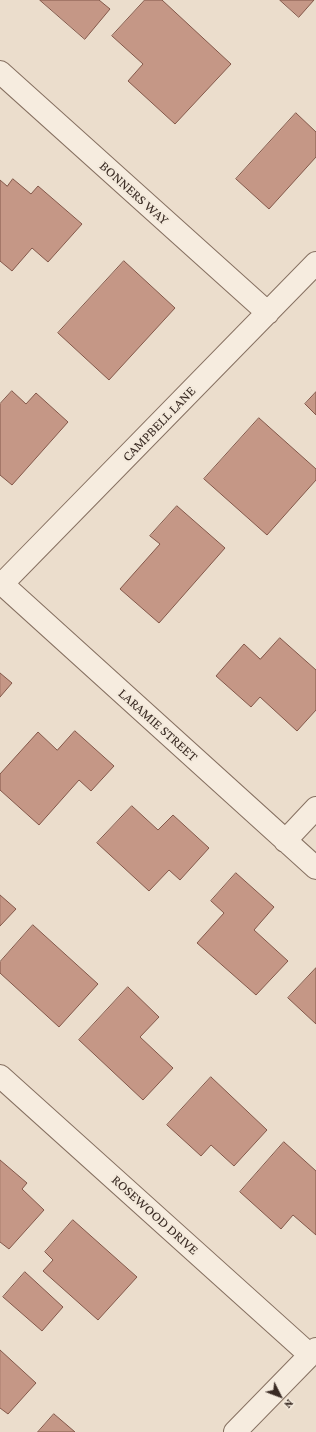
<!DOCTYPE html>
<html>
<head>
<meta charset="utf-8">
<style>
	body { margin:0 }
	#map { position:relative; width:316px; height:1432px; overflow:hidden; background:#ebddcc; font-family:"Crimson Pro",serif }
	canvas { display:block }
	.north { position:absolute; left:260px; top:1376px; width:40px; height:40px; -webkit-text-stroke:3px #f3e9db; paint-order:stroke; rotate:132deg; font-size:11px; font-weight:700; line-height:16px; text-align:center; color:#392a23 }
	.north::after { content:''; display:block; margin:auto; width:14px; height:18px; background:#392a23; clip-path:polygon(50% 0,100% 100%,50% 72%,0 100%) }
</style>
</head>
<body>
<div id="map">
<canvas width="316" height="1432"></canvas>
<div class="north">N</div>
</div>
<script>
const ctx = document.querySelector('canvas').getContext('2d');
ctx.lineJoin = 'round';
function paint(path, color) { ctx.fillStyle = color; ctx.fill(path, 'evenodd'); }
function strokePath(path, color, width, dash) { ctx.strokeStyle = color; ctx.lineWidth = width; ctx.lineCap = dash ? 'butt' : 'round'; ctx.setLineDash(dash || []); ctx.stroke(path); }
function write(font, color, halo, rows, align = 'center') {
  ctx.font = font + ' "Crimson Pro",serif'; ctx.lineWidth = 4; ctx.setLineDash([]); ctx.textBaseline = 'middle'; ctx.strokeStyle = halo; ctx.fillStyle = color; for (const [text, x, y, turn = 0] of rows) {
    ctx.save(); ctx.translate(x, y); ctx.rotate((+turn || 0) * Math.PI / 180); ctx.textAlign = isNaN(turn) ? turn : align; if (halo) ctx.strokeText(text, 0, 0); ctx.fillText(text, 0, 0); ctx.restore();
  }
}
const building = new Path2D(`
	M 40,0 L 99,0 L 110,9 L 85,39 Z
	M 145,0 L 162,0 L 231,64 L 175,124 L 128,81 L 143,64 L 112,36 Z
	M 280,0 L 314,0 L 299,17 Z
	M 296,113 L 316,132 L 316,157 L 269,209 L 236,179 Z
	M 13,179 L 31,194 L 38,186 L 82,224 L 48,262 L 32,248 L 12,271 L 0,261 L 0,180 L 7,186 Z
	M 124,261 L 175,308 L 109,380 L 58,333 Z
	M 12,391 L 26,404 L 36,393 L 68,422 L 12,485 L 0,475 L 0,404 Z
	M 316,392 L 316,415 L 305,404 Z
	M 259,418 L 316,469 L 316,480 L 267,535 L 204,479 Z
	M 177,506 L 225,548 L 159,623 L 120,589 L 160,544 L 150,536 Z
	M 280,638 L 316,670 L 316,710 L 297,731 L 260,697 L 251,707 L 216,676 L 244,644 L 260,659 Z
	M 0,673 L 12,683 L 0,697 Z
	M 75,731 L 114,766 L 91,791 L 79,780 L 39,825 L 0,790 L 0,774 L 38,732 L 57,750 Z
	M 132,806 L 158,830 L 173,815 L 209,848 L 180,880 L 169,870 L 149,891 L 97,843 Z
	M 236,873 L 274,907 L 254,930 L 288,961 L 256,995 L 197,943 L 224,913 L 211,901 Z
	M 0,895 L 16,909 L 0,926 Z
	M 33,925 L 98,984 L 59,1027 L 0,973 L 0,962 Z
	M 316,968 L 316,1024 L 288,998 Z
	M 128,987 L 159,1017 L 140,1037 L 173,1068 L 143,1100 L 79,1040 Z
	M 211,1077 L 267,1130 L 234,1166 L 211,1145 L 201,1156 L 167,1125 Z
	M 284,1142 L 316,1171 L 316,1235 L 293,1215 L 281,1229 L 240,1192 Z
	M 0,1160 L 27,1183 L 22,1189 L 44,1210 L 9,1249 L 0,1242 Z
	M 73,1220 L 137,1277 L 98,1320 L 43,1271 L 53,1260 L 45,1252 Z
	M 25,1272 L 63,1307 L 42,1331 L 3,1297 Z
	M 0,1350 L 36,1383 L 8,1414 L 0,1408 Z
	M 54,1414 L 75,1432 L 38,1432 Z`);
paint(building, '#c59786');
strokePath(building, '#83584a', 1);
const street = new Path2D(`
	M 0,72 L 268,313
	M 0,582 L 316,868
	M 2,584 L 316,263
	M 285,841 L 316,808
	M 0,1076 L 310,1355
	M 235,1432 L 316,1349`);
strokePath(street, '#867061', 24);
strokePath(street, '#f6ecdf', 22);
write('14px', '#392a23', '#f3e9db', [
	["BONNERS WAY",134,193,42],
	["CAMPBELL LANE",159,424,-46],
	["LARAMIE STREET",158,725,42],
	["ROSEWOOD DRIVE",155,1215,42]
]);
</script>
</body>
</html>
